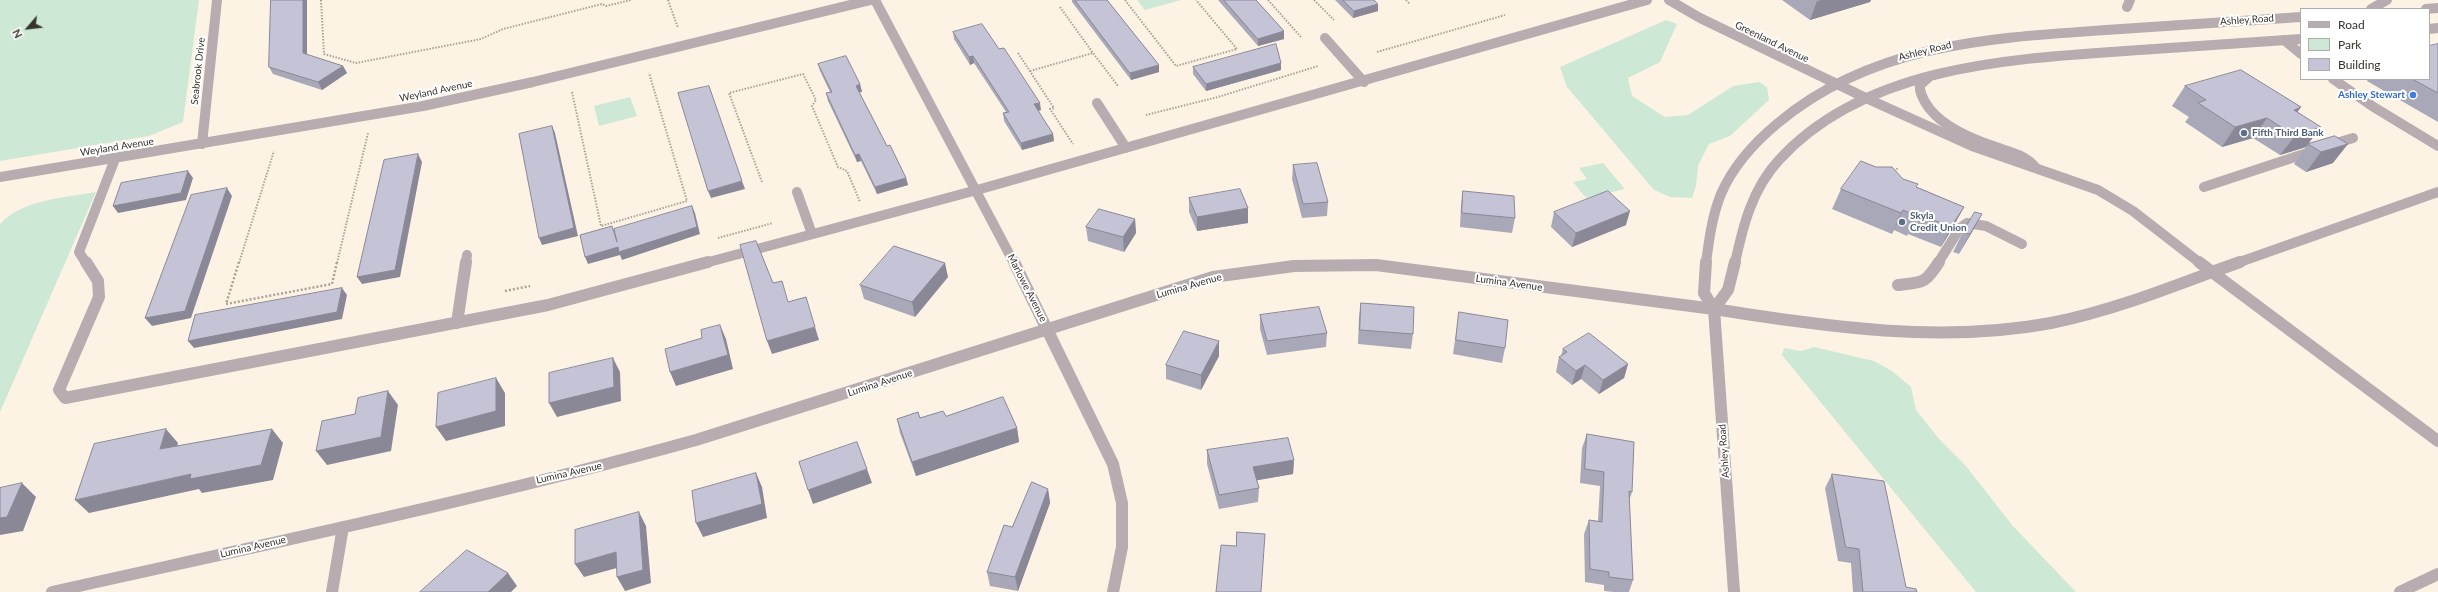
<!DOCTYPE html>
<html>
<head>
<meta charset="utf-8">
<style>
	body { margin:0 }
	#map { position:relative; width:2438px; height:592px; overflow:hidden; background:#fdf3e5; font-family:Lato,sans-serif }
	canvas { display:block }
	.legend { position:absolute; left:2300px; top:8px; width:130px; height:72px; box-sizing:border-box; background:#fff; border:1px solid #afadaa; margin:0; padding:5px 7px; list-style:none; font-size:12px; color:#37322b }
	.legend li { display:flex; align-items:center; gap:8px; height:20px }
	.legend b { width:20px; border:1px solid #afadaa }
	.north { position:absolute; left:8px; top:8px; width:40px; height:40px; -webkit-text-stroke:3px #fff; paint-order:stroke; rotate:242deg; font-size:11px; font-weight:700; line-height:16px; text-align:center; color:#37322b }
	.north::after { content:''; display:block; margin:auto; width:14px; height:18px; background:#37322b; clip-path:polygon(50% 0,100% 100%,50% 72%,0 100%) }
</style>
</head>
<body>
<div id="map">
<canvas width="2438" height="592"></canvas>
<ul class="legend">
<li><b style="height:5px;background:#b7adb0"></b>Road</li>
<li><b style="height:11px;background:#cde9d6"></b>Park</li>
<li><b style="height:11px;background:#c5c3d6"></b>Building</li>
</ul>
<div class="north">N</div>
</div>
<script>
const ctx = document.querySelector('canvas').getContext('2d');
ctx.lineJoin = 'round';
function paint(path, color) { ctx.fillStyle = color; ctx.fill(path, 'evenodd'); }
function strokePath(path, color, width, dash) { ctx.strokeStyle = color; ctx.lineWidth = width; ctx.lineCap = dash ? 'butt' : 'round'; ctx.setLineDash(dash || []); ctx.stroke(path); }
function write(font, color, halo, rows, align = 'center') {
  ctx.font = font + ' Lato,sans-serif'; ctx.lineWidth = 4; ctx.setLineDash([]); ctx.textBaseline = 'middle'; ctx.strokeStyle = halo; ctx.fillStyle = color; for (const [text, x, y, turn = 0] of rows) {
    ctx.save(); ctx.translate(x, y); ctx.rotate((+turn || 0) * Math.PI / 180); ctx.textAlign = isNaN(turn) ? turn : align; if (halo) ctx.strokeText(text, 0, 0); ctx.fillText(text, 0, 0); ctx.restore();
  }
}
paint(new Path2D(`
	M 0,0 L 199,0 L 183,122 L 149,136 L 0,161 Z
	M 1137,0 L 1181,0 L 1145,10 Z
	M 1666,20 L 1677,24 L 1660,62 L 1628,78 L 1632,96 L 1665,117 L 1688,115 L 1733,86 L 1759,82 L 1767,87 L 1769,100 L 1730,136 L 1709,144 L 1698,166 L 1696,186 L 1692,198 L 1670,197 L 1654,190 L 1567,87 L 1560,67 Z
	M 630,97 L 637,116 L 599,126 L 594,106 Z
	M 1603,163 L 1625,189 L 1586,198 L 1573,182 L 1587,179 L 1579,168 Z
	M 96,192 L 0,412 L 0,224 C 23,199 64,198 96,192 Z
	M 1814,347 L 1874,361 L 1892,371 L 1911,387 L 1916,410 L 1940,440 L 1966,466 L 2012,525 L 2076,592 L 1976,592 L 1782,355 L 1784,348 L 1801,351 Z`), '#cde9d6');
strokePath(new Path2D(`
	M 321,0 L 324,54 L 356,63 L 481,39 L 503,29 L 602,4 L 606,6 L 631,0
	M 668,0 L 678,28
	M 1125,0 L 1176,66 L 1237,49 L 1196,0
	M 1268,0 L 1301,37
	M 1314,0 L 1334,20
	M 1406,0 L 1410,4
	M 1060,7 L 1093,53
	M 1377,52 L 1505,15
	M 1018,53 L 1054,108 L 1050,109 L 1073,144
	M 1030,71 L 1093,53 L 1118,86
	M 572,92 L 601,226 L 687,201 L 649,73
	M 1146,115 L 1218,97 L 1318,66
	M 1895,172 L 1898,167
	M 762,182 L 729,93 L 803,74 L 816,100 L 812,106 L 838,167 L 847,171 L 860,202
	M 718,238 L 773,223
	M 239,263 L 274,151
	M 337,263 L 368,133`), '#aaa297', 2, [1.5, 1.5]);
strokePath(new Path2D(`
	M 239,262 L 226,304 L 332,284 L 337,262
	M 505,291 L 530,286`), '#aaa297', 2.5, [2, 2]);
strokePath(new Path2D(`
	M 2127,7 L 2130,0
	M 1325,38 L 1364,82
	M 2284,40 L 2301,54
	M 2333,79 L 2372,106 L 2438,146
	M 1868,99 L 1972,146 L 2098,190 L 2133,211 L 2200,263
	M 1097,103 L 1126,148
	M 2330,145 L 2353,138
	M 2204,187 L 2313,151
	M 797,192 L 812,234
	M 86,263 L 79,252 L 115,159
	M 466,263 L 467,255
	M 705,263 L 977,190 L 1647,0
	M 1938,263 L 1960,228 L 1967,223 L 1986,226 L 2022,244
	M 2237,263 L 2438,192`), '#b7adb0', 10);
strokePath(new Path2D(`
	M 86,262 L 98,281 L 99,297 L 59,390 L 65,398 L 548,305 L 708,262
	M 2240,262 L 2212,272 L 2438,441
	M 1898,285 C 1923,282 1925,284 1939,262
	M 1714,309 C 1825,326 1939,344 2051,323 C 2106,312 2159,292 2212,272 L 2199,262
	M 457,323 L 466,262
	M 2400,592 L 2438,574`), '#b7adb0', 12);
strokePath(new Path2D(`
	M 875,0 L 1014,263
	M 1669,0 L 1700,18 L 1868,99
	M 202,144 L 217,0
	M 0,177 L 423,106 L 533,82 L 871,0`), '#b7adb0', 10);
strokePath(new Path2D(`
	M 1014,262 L 1113,464 L 1122,503 L 1122,547 L 1113,592
	M 52,592 C 267,544 483,499 696,440 L 1213,277 L 1294,266 L 1376,265 L 1714,309
	M 332,592 L 343,527`), '#b7adb0', 12);
strokePath(new Path2D(`
	M 2371,9 L 2387,0
	M 2426,9 L 2438,8
	M 2429,29 L 2438,28
	M 1928,78 L 1920,85 C 1919,91 1922,96 1925,102 C 1938,125 1969,138 1993,146 C 2009,152 2025,154 2036,168
	M 1706,263 C 1709,240 1712,216 1721,194 C 1733,166 1755,142 1778,123 C 1872,44 1989,38 2106,30 C 2171,26 2236,21 2301,17
	M 1735,263 C 1743,226 1752,189 1779,160 C 1864,67 2007,59 2125,51 C 2184,47 2242,43 2301,39`), '#b7adb0', 10);
strokePath(new Path2D(`
	M 1706,262 L 1704,293 L 1714,309 L 1734,592
	M 1714,309 L 1728,290 L 1735,262`), '#b7adb0', 12);
paint(new Path2D(`
	M 271,0 L 307,0 L 307,55 L 343,66 L 347,73 L 322,90 L 273,74 L 269,67 Z
	M 1072,0 L 1107,0 L 1159,65 L 1159,72 L 1131,80 L 1072,2 Z
	M 1218,0 L 1256,0 L 1284,31 L 1284,39 L 1258,46 Z
	M 1335,0 L 1374,0 L 1378,11 L 1353,18 Z
	M 1782,0 L 1871,0 L 1870,2 L 1810,20 Z
	M 953,32 L 999,49 L 1041,110 L 1038,111 L 1053,134 L 1054,141 L 1022,150 L 1004,121 L 1003,113 L 1006,112 L 974,63 L 970,65 L 954,39 Z
	M 2438,44 L 2438,122 L 2367,81 L 2368,79 L 2429,79 Z
	M 1281,63 L 1281,70 L 1206,91 L 1193,74 L 1193,67 Z
	M 818,64 L 860,84 L 862,92 L 859,92 L 887,146 L 906,178 L 908,185 L 877,194 L 861,161 L 857,162 L 828,101 L 826,93 L 830,92 L 820,71 Z
	M 2185,86 L 2298,112 L 2308,144 L 2335,136 L 2333,163 L 2306,172 L 2294,164 L 2306,147 L 2280,155 L 2253,138 L 2222,147 L 2185,122 L 2189,117 L 2172,106 Z
	M 1293,165 L 1328,202 L 1327,216 L 1302,218 L 1292,179 Z
	M 1903,179 L 1917,187 L 1964,207 L 1953,227 L 1941,247 L 1908,234 L 1907,236 L 1894,230 L 1892,234 L 1832,209 L 1841,189 Z
	M 1463,191 L 1515,218 L 1512,233 L 1460,227 L 1461,205 Z
	M 1189,198 L 1248,223 L 1197,231 L 1189,212 Z
	M 1554,212 L 1626,225 L 1572,247 L 1551,227 Z
	M 1982,214 L 1959,254 L 1953,252 L 1963,232 Z
	M 1135,219 L 1136,233 L 1124,252 L 1088,241 L 1086,227 Z
	M 948,277 L 915,317 L 864,299 L 860,285 Z
	M 1361,303 L 1413,334 L 1411,349 L 1358,344 L 1359,317 Z
	M 1459,312 L 1505,348 L 1502,363 L 1453,354 L 1457,327 Z
	M 1260,315 L 1327,333 L 1326,347 L 1267,355 L 1260,329 Z
	M 1563,349 L 1628,364 L 1624,378 L 1599,394 L 1581,379 L 1572,385 L 1556,372 L 1559,357 L 1561,356 Z
	M 1219,356 L 1201,390 L 1166,379 L 1166,365 Z
	M 946,416 L 1017,428 L 1019,442 L 916,476 L 900,433 L 897,419 Z
	M 1587,434 L 1632,492 L 1629,501 L 1633,580 L 1629,592 L 1614,592 L 1604,591 L 1604,585 L 1585,582 L 1584,534 L 1589,520 L 1598,521 L 1600,486 L 1580,483 L 1582,448 Z
	M 1207,450 L 1294,460 L 1293,474 L 1257,480 L 1259,488 L 1258,502 L 1219,509 L 1207,464 Z
	M 1832,474 L 1906,587 L 1917,592 L 1853,592 L 1851,563 L 1838,561 L 1825,488 Z
	M 1048,489 L 1050,503 L 1018,591 L 990,586 L 987,572 L 1012,527 Z`), '#a9a8b8');
paint(new Path2D(`
	M 303,0 L 307,0 L 307,61 L 303,53 Z
	M 1821,0 L 1871,0 L 1870,2 L 1810,20 L 1817,1 Z
	M 1378,4 L 1378,11 L 1353,18 L 1354,11 Z
	M 1284,31 L 1284,39 L 1258,46 L 1258,39 Z
	M 973,56 L 974,63 L 970,65 L 969,57 Z
	M 1281,63 L 1281,70 L 1206,91 L 1206,84 Z
	M 1159,65 L 1159,72 L 1131,80 L 1130,73 Z
	M 343,66 L 347,73 L 322,90 L 318,82 Z
	M 860,84 L 862,92 L 857,93 L 856,86 Z
	M 1040,103 L 1041,110 L 1035,112 L 1034,104 Z
	M 2301,107 L 2287,127 L 2294,110 Z
	M 2267,118 L 2253,138 L 2222,147 L 2235,127 Z
	M 552,126 L 555,133 L 578,236 L 542,245 L 539,238 Z
	M 2321,127 L 2306,147 L 2280,155 L 2295,136 Z
	M 1053,134 L 1054,141 L 1022,150 L 1021,143 Z
	M 2348,144 L 2333,163 L 2306,172 L 2321,152 Z
	M 418,154 L 422,162 L 400,277 L 362,284 L 357,277 Z
	M 859,154 L 861,161 L 857,162 L 855,155 Z
	M 188,171 L 193,178 L 186,200 L 118,213 L 113,206 Z
	M 906,178 L 908,185 L 877,194 L 875,187 Z
	M 742,181 L 745,189 L 711,198 L 708,191 Z
	M 227,188 L 232,196 L 191,318 L 152,326 L 145,318 Z
	M 692,206 L 695,213 L 700,234 L 622,260 L 620,255 L 588,264 L 585,257 Z
	M 1964,207 L 1953,227 L 1941,247 L 1951,227 Z
	M 1248,208 L 1248,223 L 1197,231 L 1197,217 Z
	M 1903,210 L 1894,230 L 1892,234 L 1901,213 Z
	M 1630,211 L 1626,225 L 1572,247 L 1576,233 Z
	M 1982,214 L 1971,234 L 1959,254 L 1970,234 Z
	M 1135,219 L 1136,233 L 1124,252 L 1123,237 Z
	M 945,263 L 948,277 L 915,317 L 912,302 Z
	M 342,288 L 347,295 L 342,319 L 194,348 L 188,341 Z
	M 720,325 L 726,339 L 733,369 L 676,386 L 670,372 Z
	M 815,327 L 819,340 L 772,354 L 767,341 Z
	M 1219,341 L 1219,356 L 1201,390 L 1201,375 Z
	M 613,358 L 620,372 L 621,401 L 557,417 L 549,403 Z
	M 1628,364 L 1624,378 L 1599,394 L 1603,380 Z
	M 1585,365 L 1581,379 L 1572,385 L 1576,371 Z
	M 496,378 L 505,393 L 505,426 L 446,441 L 436,427 Z
	M 388,391 L 398,405 L 391,451 L 327,465 L 316,451 Z
	M 1017,428 L 1019,442 L 916,476 L 912,462 Z
	M 166,429 L 178,443 L 172,463 L 160,449 Z
	M 272,429 L 283,443 L 273,480 L 202,493 L 199,489 L 89,513 L 75,500 L 191,474 Z
	M 1294,460 L 1293,474 L 1253,481 L 1253,467 Z
	M 867,469 L 872,483 L 813,504 L 808,490 Z
	M 756,473 L 762,487 L 767,518 L 703,537 L 696,523 Z
	M 22,483 L 36,497 L 23,531 L 0,535 L 0,518 Z
	M 1048,489 L 1050,503 L 1018,591 L 1015,577 Z
	M 639,512 L 646,526 L 651,583 L 625,591 L 617,577 Z
	M 616,552 L 624,566 L 584,577 L 575,564 Z
	M 508,573 L 517,586 L 511,592 L 488,592 Z`), '#8a8896');
const building = new Path2D(`
	M 271,0 L 303,0 L 303,53 L 343,66 L 318,82 L 269,67 Z
	M 1075,0 L 1107,0 L 1159,65 L 1130,73 Z
	M 1224,0 L 1256,0 L 1284,31 L 1258,39 Z
	M 1343,0 L 1374,0 L 1378,4 L 1354,11 Z
	M 982,24 L 999,49 L 1004,48 L 1040,103 L 1034,104 L 1053,134 L 1021,143 L 1003,113 L 1009,112 L 973,56 L 969,57 L 953,32 Z
	M 1276,44 L 1281,63 L 1206,84 L 1193,67 Z
	M 2438,44 L 2438,93 L 2412,79 L 2429,79 L 2429,46 Z
	M 846,56 L 860,84 L 856,86 L 887,146 L 890,145 L 906,178 L 875,187 L 859,154 L 855,155 L 826,93 L 832,92 L 818,64 Z
	M 2241,70 L 2301,107 L 2294,110 L 2321,127 L 2295,136 L 2267,118 L 2235,127 L 2198,103 L 2206,100 L 2185,86 Z
	M 709,86 L 742,181 L 708,191 L 678,93 Z
	M 552,126 L 574,228 L 539,238 L 519,134 Z
	M 2335,136 L 2348,144 L 2321,152 L 2308,144 Z
	M 418,154 L 395,270 L 357,277 L 384,160 Z
	M 1861,161 L 1876,167 L 1892,167 L 1903,179 L 1918,184 L 1916,187 L 1964,207 L 1951,227 L 1918,214 L 1917,216 L 1903,210 L 1901,213 L 1841,189 Z
	M 1317,163 L 1328,202 L 1303,204 L 1293,165 Z
	M 188,171 L 181,193 L 113,206 L 121,183 Z
	M 227,188 L 185,311 L 145,318 L 191,195 Z
	M 1240,189 L 1248,208 L 1197,217 L 1189,198 Z
	M 1463,191 L 1514,196 L 1515,218 L 1462,213 Z
	M 1608,191 L 1630,211 L 1576,233 L 1554,212 Z
	M 692,206 L 697,227 L 619,252 L 618,247 L 585,257 L 580,235 L 612,226 L 617,242 L 614,229 Z
	M 1099,209 L 1135,219 L 1123,237 L 1086,227 Z
	M 1975,212 L 1982,214 L 1970,234 L 1963,232 Z
	M 756,241 L 773,283 L 782,281 L 788,302 L 806,297 L 815,327 L 767,341 L 740,245 Z
	M 894,246 L 945,263 L 912,302 L 860,285 Z
	M 342,288 L 337,312 L 188,341 L 195,315 Z
	M 1361,303 L 1414,307 L 1413,334 L 1360,330 Z
	M 1319,307 L 1327,333 L 1267,341 L 1260,315 Z
	M 1459,312 L 1508,320 L 1505,348 L 1456,340 Z
	M 720,325 L 728,355 L 670,372 L 665,349 L 702,338 L 701,330 Z
	M 1184,331 L 1219,341 L 1201,375 L 1166,365 Z
	M 1589,333 L 1628,364 L 1603,380 L 1585,365 L 1576,371 L 1559,357 L 1567,352 L 1563,349 Z
	M 613,358 L 614,387 L 549,403 L 549,373 Z
	M 496,378 L 496,411 L 436,427 L 438,393 Z
	M 388,391 L 381,437 L 316,451 L 322,421 L 355,414 L 358,398 Z
	M 1003,397 L 1017,428 L 912,462 L 897,419 L 918,412 L 920,418 L 943,411 L 946,416 Z
	M 166,429 L 160,449 L 272,429 L 261,465 L 190,479 L 191,474 L 75,500 L 94,444 Z
	M 1587,434 L 1634,442 L 1632,492 L 1629,491 L 1633,580 L 1609,577 L 1609,572 L 1590,569 L 1589,520 L 1602,522 L 1604,472 L 1585,469 Z
	M 1288,438 L 1294,460 L 1253,467 L 1259,488 L 1219,495 L 1207,450 Z
	M 857,442 L 867,469 L 808,490 L 799,462 Z
	M 756,473 L 762,504 L 696,523 L 692,491 Z
	M 1832,474 L 1884,481 L 1906,587 L 1916,589 L 1917,592 L 1863,592 L 1859,549 L 1846,547 Z
	M 1032,482 L 1048,489 L 1015,577 L 987,572 L 1004,525 L 1012,527 Z
	M 22,483 L 7,517 L 0,518 L 0,488 Z
	M 639,512 L 643,570 L 617,577 L 616,552 L 575,564 L 575,530 Z
	M 1237,532 L 1265,534 L 1261,592 L 1216,592 L 1221,545 L 1236,546 Z
	M 467,550 L 508,573 L 488,592 L 420,592 Z`);
paint(building, '#c5c3d6');
strokePath(building, '#8a8896', 1);
for (const [x, y, r, color] of [
	[2413,95,4,"#3f7fe0"],
	[2244,133,4,"#5c6f8a"],
	[1902,222,4,"#5c6f8a"]
]) { const dot = new Path2D(); dot.arc(x, y, r, 0, 2 * Math.PI); ctx.fillStyle = color; ctx.fill(dot); strokePath(dot, '#fff', 1.5); }
write('10px', '#37322b', '#fff', [
	["Ashley Road",2247,20,-4],
	["Greenland Avenue",1772,42,26],
	["Ashley Road",1925,51,-14],
	["Seabrook Drive",198,71,-84],
	["Weyland Avenue",436,91,-12],
	["Weyland Avenue",117,147,-9],
	["Lumina Avenue",1509,283,8],
	["Lumina Avenue",1189,286,-16],
	["Marlowe Avenue",1027,288,63],
	["Lumina Avenue",880,383,-18],
	["Ashley Road",1724,451,-94],
	["Lumina Avenue",569,473,-13],
	["Lumina Avenue",253,547,-13]
]);
write('bold 10px', '#366cbe', '#fff', [
	["Ashley Stewart",2405,95]
], 'right');
write('bold 10px', '#4e5e75', '#fff', [
	["Fifth Third Bank",2252,133],
	["Skyla",1910,216],
	["Credit Union",1910,228]
], 'left');
</script>
</body>
</html>
